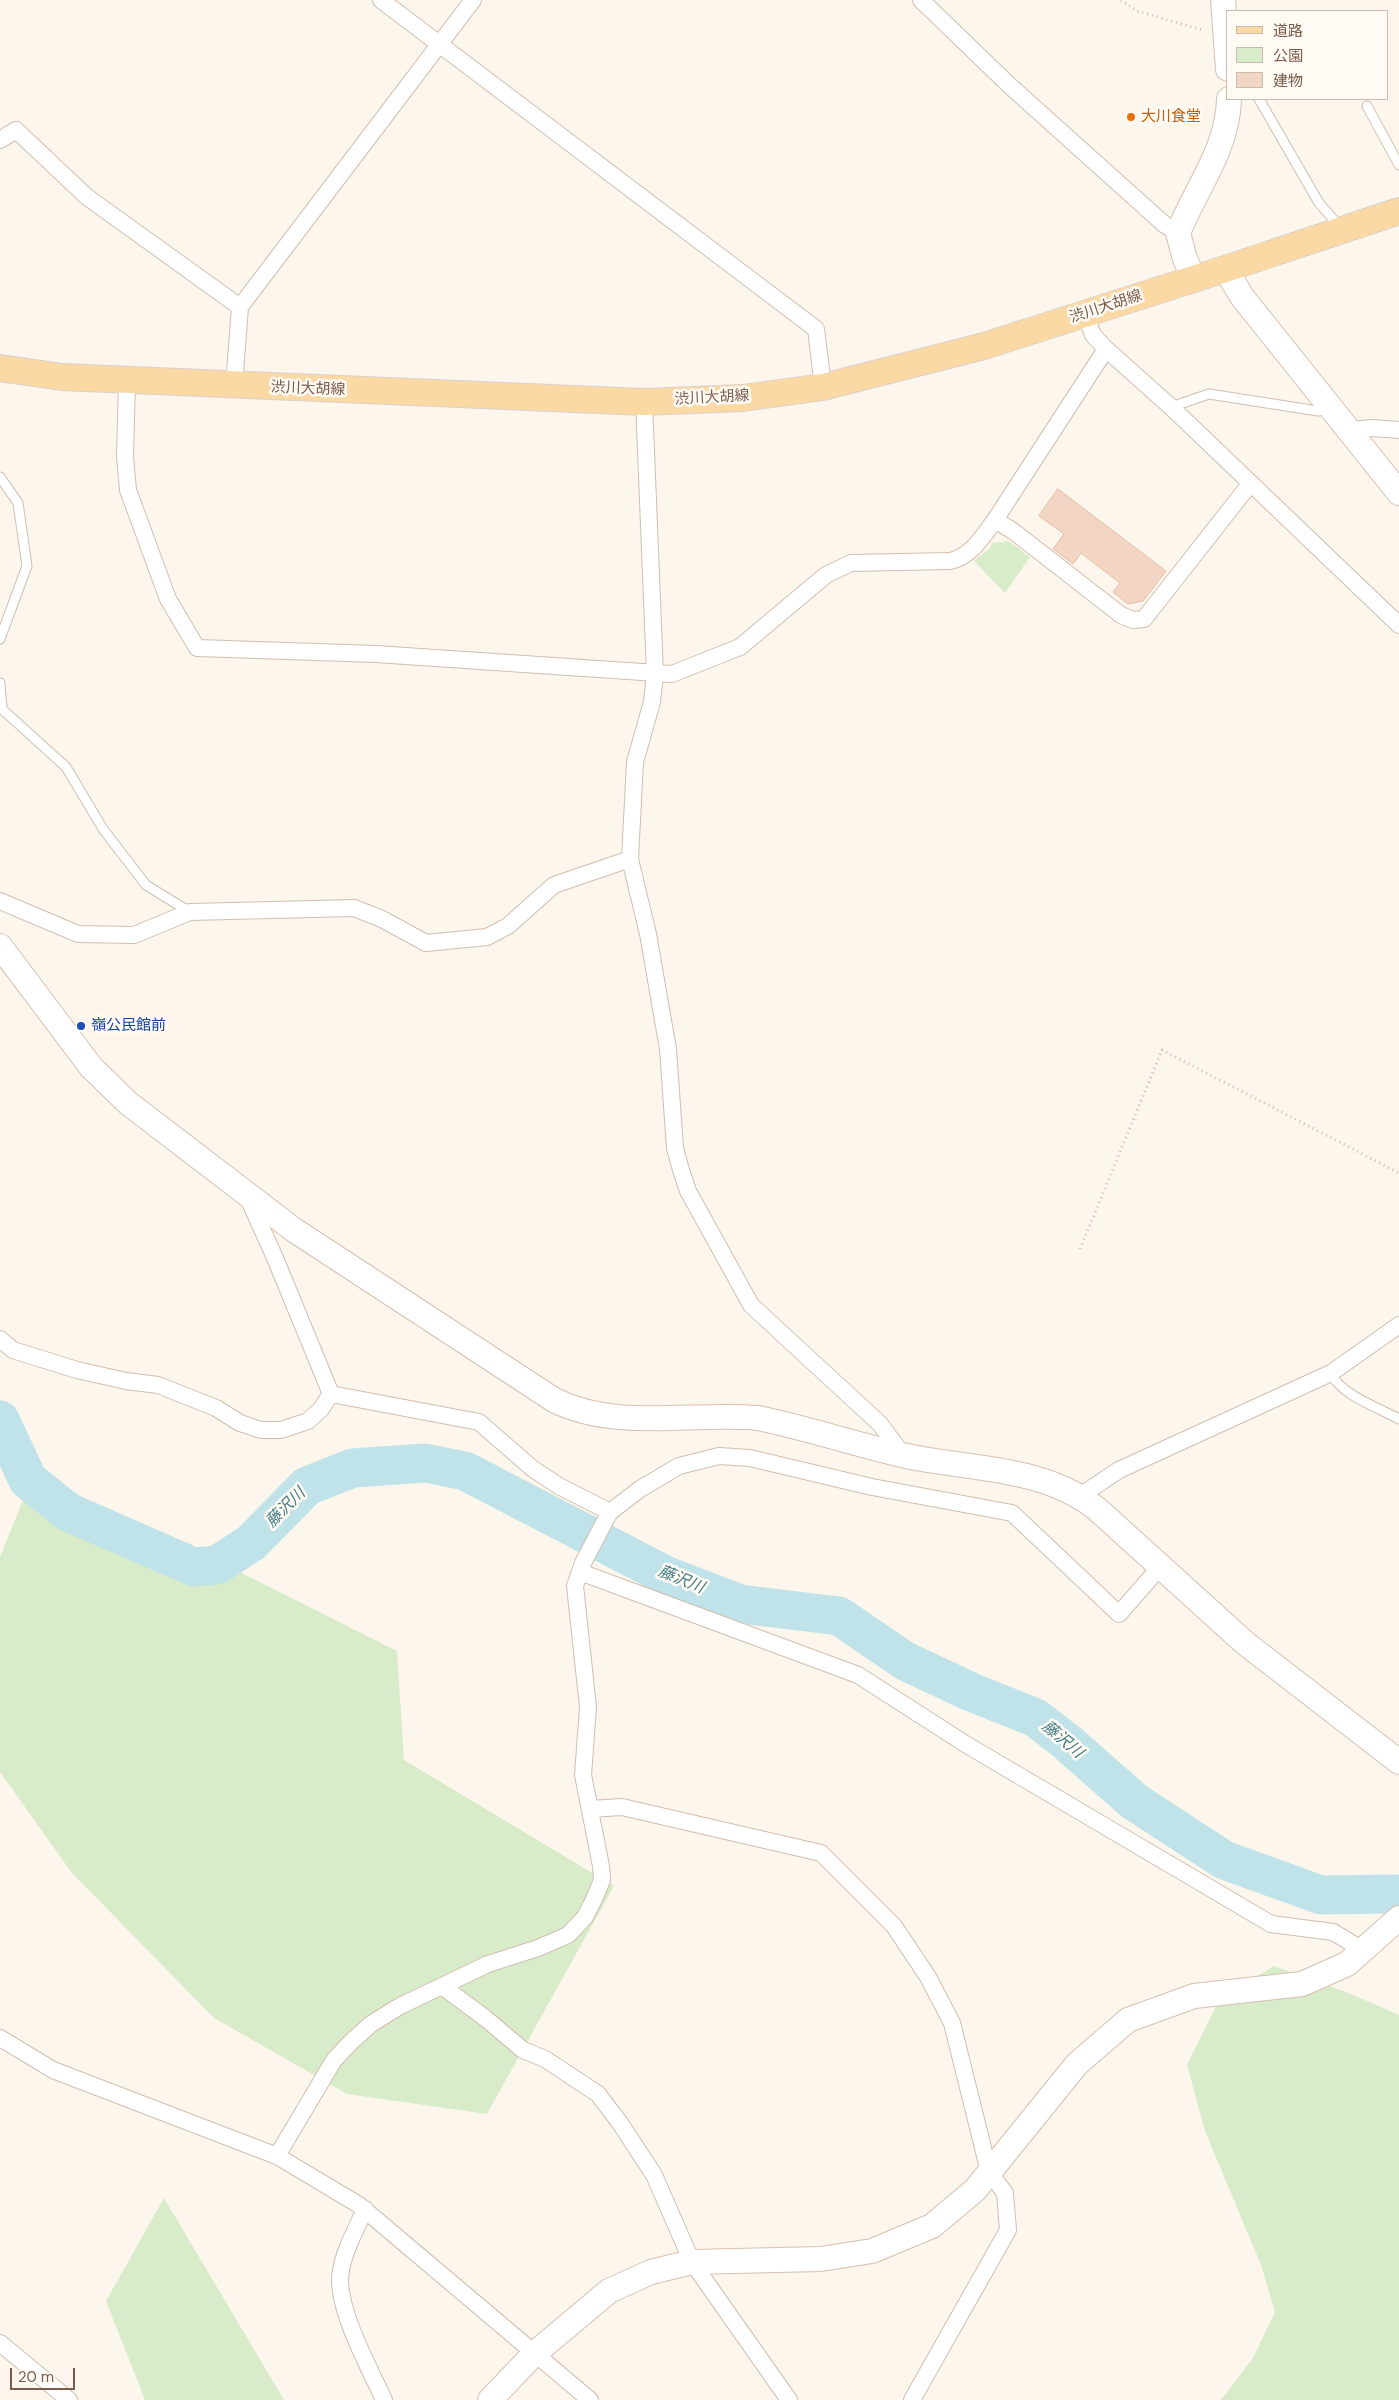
<!DOCTYPE html>
<html>
<head>
<meta charset="utf-8">
<style>
	body { margin:0 }
	#map { position:relative; width:1399px; height:2400px; overflow:hidden; background:#fdf6ec; font-family:"DM Sans","Noto Sans JP",sans-serif }
	canvas { display:block }
	.legend { position:absolute; left:1226px; top:10px; width:162px; height:90px; box-sizing:border-box; background:#fffaf3; border:1px solid #cabbb1; margin:0; padding:6px 9px; list-style:none; font-size:15px; color:#7a5c4d }
	.legend li { display:flex; align-items:center; gap:10px; height:25px }
	.legend b { width:25px; border:1px solid #cabbb1 }
	.scale { position:absolute; left:10px; top:2368px; width:65px; height:22px; box-sizing:border-box; border:2px solid #7a5c4d; border-top:0; padding-left:6px; font-size:15px; line-height:18px; white-space:nowrap; color:#7a5c4d; -webkit-text-stroke:4px #fffaf3; paint-order:stroke }
</style>
</head>
<body>
<div id="map">
<canvas width="1399" height="2400"></canvas>
<ul class="legend">
<li><b style="height:6px;background:#fbd9a5"></b>道路</li>
<li><b style="height:14px;background:#d8ecc9"></b>公園</li>
<li><b style="height:14px;background:#f3d5c3"></b>建物</li>
</ul>
<div class="scale">20 m</div>
</div>
<script>
const ctx = document.querySelector('canvas').getContext('2d');
ctx.lineJoin = 'round';
function paint(path, color) { ctx.fillStyle = color; ctx.fill(path, 'evenodd'); }
function strokePath(path, color, width, dash) { ctx.strokeStyle = color; ctx.lineWidth = width; ctx.lineCap = dash ? 'butt' : 'round'; ctx.setLineDash(dash || []); ctx.stroke(path); }
function write(font, color, halo, rows, align = 'center') {
  ctx.font = font + ' "DM Sans","Noto Sans JP",sans-serif'; ctx.lineWidth = 5; ctx.setLineDash([]); ctx.textBaseline = 'middle'; ctx.strokeStyle = halo; ctx.fillStyle = color; for (const [text, x, y, turn = 0] of rows) {
    ctx.save(); ctx.translate(x, y); ctx.rotate((+turn || 0) * Math.PI / 180); ctx.textAlign = isNaN(turn) ? turn : align; if (halo) ctx.strokeText(text, 0, 0); ctx.fillText(text, 0, 0); ctx.restore();
  }
}
paint(new Path2D(`
	M 1009,541 L 1030,557 L 1005,593 L 974,561 L 990,548 L 992,543 Z
	M 33,1475 L 154,1529 L 397,1651 L 404,1760 L 614,1886 L 487,2114 L 347,2094 L 214,2018 L 72,1873 L 0,1772 L 0,1557 Z
	M 1274,1966 L 1346,1992 L 1399,2015 L 1399,2400 L 1221,2400 L 1253,2358 L 1275,2312 L 1261,2265 L 1205,2131 L 1187,2065 L 1219,2000 Z
	M 164,2198 L 284,2400 L 145,2400 L 106,2301 Z`), '#d8ecc9');
strokePath(new Path2D(`
	M 0,1420 L 28,1480 L 68,1512 L 194,1567 L 217,1565 L 251,1543 L 307,1486 L 353,1468 L 425,1463 L 465,1471 L 667,1576 L 740,1604 L 839,1616 L 905,1661 L 971,1692 L 1036,1718 L 1068,1743 L 1135,1802 L 1224,1860 L 1321,1895 L 1399,1894`), '#bfe3e8', 39);
const building = new Path2D(`
	M 1058,489 L 1166,571 L 1143,601 L 1128,604 L 1113,592 L 1120,583 L 1081,553 L 1073,564 L 1053,549 L 1064,534 L 1039,516 Z`);
paint(building, '#f3d5c3');
strokePath(building, '#e6bba3', 1);
const lane = new Path2D(`
	M 1259,99 L 1319,203 L 1340,227
	M 1367,106 L 1399,165
	M 1171,407 L 1209,394 L 1318,411 L 1329,409
	M 0,477 L 18,503 L 27,566 L 0,639
	M 0,683 L 2,709 L 66,767 L 103,829 L 146,885 L 190,912
	M 1331,1373 C 1339,1394 1379,1408 1399,1419`);
const street = new Path2D(`
	M 381,0 L 816,329 L 823,387
	M 921,0 L 1009,85 L 1165,225 L 1178,233
	M 0,140 L 16,130 L 87,197 L 240,307
	M 1085,314 L 1093,335 L 1106,349 L 1171,407 L 1399,625
	M 127,381 L 125,457 L 128,490 L 168,599 L 197,648 L 376,654 L 672,674 L 740,647 L 826,575 L 851,563 L 950,561 C 971,557 983,536 995,520 L 1106,349
	M 234,386 L 240,307 L 473,0
	M 644,402 L 655,674 L 652,702 L 635,762 L 630,859 L 648,934 L 668,1049 L 675,1148 L 681,1170 L 688,1191 L 751,1305 L 880,1424 L 903,1455
	M 1350,430 L 1372,428 L 1399,430
	M 995,520 L 1013,531 L 1121,615 L 1133,620 L 1144,619 L 1250,484
	M 0,901 L 78,934 L 134,935 L 190,912 L 354,908 L 382,919 L 426,943 L 487,937 L 508,926 L 554,885 L 630,859
	M 0,1339 L 13,1350 L 77,1370 L 126,1381 L 158,1385 L 216,1408 L 240,1423 L 261,1430 L 281,1430 L 308,1421 L 321,1409 L 331,1394 L 275,1258 L 248,1198
	M 331,1394 L 479,1422 L 533,1469 L 559,1486 L 610,1512
	M 1080,1496 L 1119,1470 L 1331,1373 L 1399,1325
	M 580,1572 L 858,1675 L 967,1745 L 1271,1924 L 1333,1932 L 1363,1950
	M 590,1809 L 622,1807 L 821,1853 L 894,1926 L 928,1977 L 952,2023 L 989,2172 L 1005,2193 L 1008,2230 L 912,2400
	M 442,1986 L 485,2018 L 523,2050 L 545,2059 L 598,2094 L 620,2123 L 654,2175 L 692,2262 L 789,2400
	M 0,2038 L 53,2070 L 277,2156 L 359,2205 L 590,2400
	M 277,2156 L 334,2060 L 352,2041 L 371,2024 L 400,2006 L 488,1964 L 538,1948 L 568,1935 L 585,1917 L 595,1897 L 602,1880 L 601,1866 L 583,1775 L 588,1707 L 575,1586 L 583,1563 L 606,1519 L 610,1512 L 640,1489 L 679,1466 L 719,1456 L 750,1458 L 872,1487 L 1012,1513 L 1119,1614 L 1160,1567
	M 365,2209 C 356,2230 340,2257 340,2281 C 341,2317 369,2367 384,2400
	M 0,2343 L 69,2400`);
const secondary = new Path2D(`
	M 1223,0 L 1228,69
	M 1225,269 L 1243,298 L 1399,493
	M 1194,278 L 1185,259 L 1178,233 C 1196,188 1228,149 1229,99
	M 0,946 L 91,1067 L 128,1103 L 294,1230 L 554,1400 C 616,1431 691,1412 758,1418 C 807,1428 854,1444 902,1455 C 967,1470 1042,1465 1097,1509 L 1245,1643 L 1399,1762
	M 490,2400 L 534,2354 L 609,2291 L 651,2272 L 692,2262 L 821,2259 L 872,2251 L 932,2226 L 975,2190 L 1077,2064 L 1128,2020 L 1194,1996 L 1302,1984 L 1347,1964 L 1399,1918`);
const primary = new Path2D(`
	M 0,368 L 62,377 L 644,402 L 743,398 L 823,387 L 984,346 L 1225,269 L 1399,211`);
strokePath(lane, '#d1beb0', 11);
strokePath(street, '#d1beb0', 18);
strokePath(secondary, '#d6c0b0', 26);
strokePath(primary, '#dad1cd', 28);
strokePath(new Path2D(`
	M 1121,0 L 1137,11 L 1202,30
	M 1080,1249 L 1162,1050 L 1399,1173`), '#d9b8a5', 3, [1, 4]);
strokePath(lane, '#fff', 9);
strokePath(street, '#fff', 16);
strokePath(secondary, '#fff', 24);
strokePath(primary, '#fbd9a5', 26);
for (const [x, y, r, color] of [
	[1131,117,5,"#e8710a"],
	[81,1026,5,"#1a4fb4"]
]) { const dot = new Path2D(); dot.arc(x, y, r, 0, 2 * Math.PI); ctx.fillStyle = color; ctx.fill(dot); strokePath(dot, '#fffaf3', 2); }
write('15px', '#c56008', '#fffaf3', [
	["大川食堂",1141,117]
], 'left');
write('15px', '#7a5c4d', '#fffaf3', [
	["渋川大胡線",1106,307,-18],
	["渋川大胡線",308,389,2],
	["渋川大胡線",712,398,-3]
]);
write('15px', '#164399', '#fffaf3', [
	["嶺公民館前",91,1026]
], 'left');
write('italic 16px', '#437c86', '#fffaf3', [
	["藤沢川",286,1508,-45],
	["藤沢川",681,1580,22],
	["藤沢川",1062,1740,40]
]);
</script>
</body>
</html>
